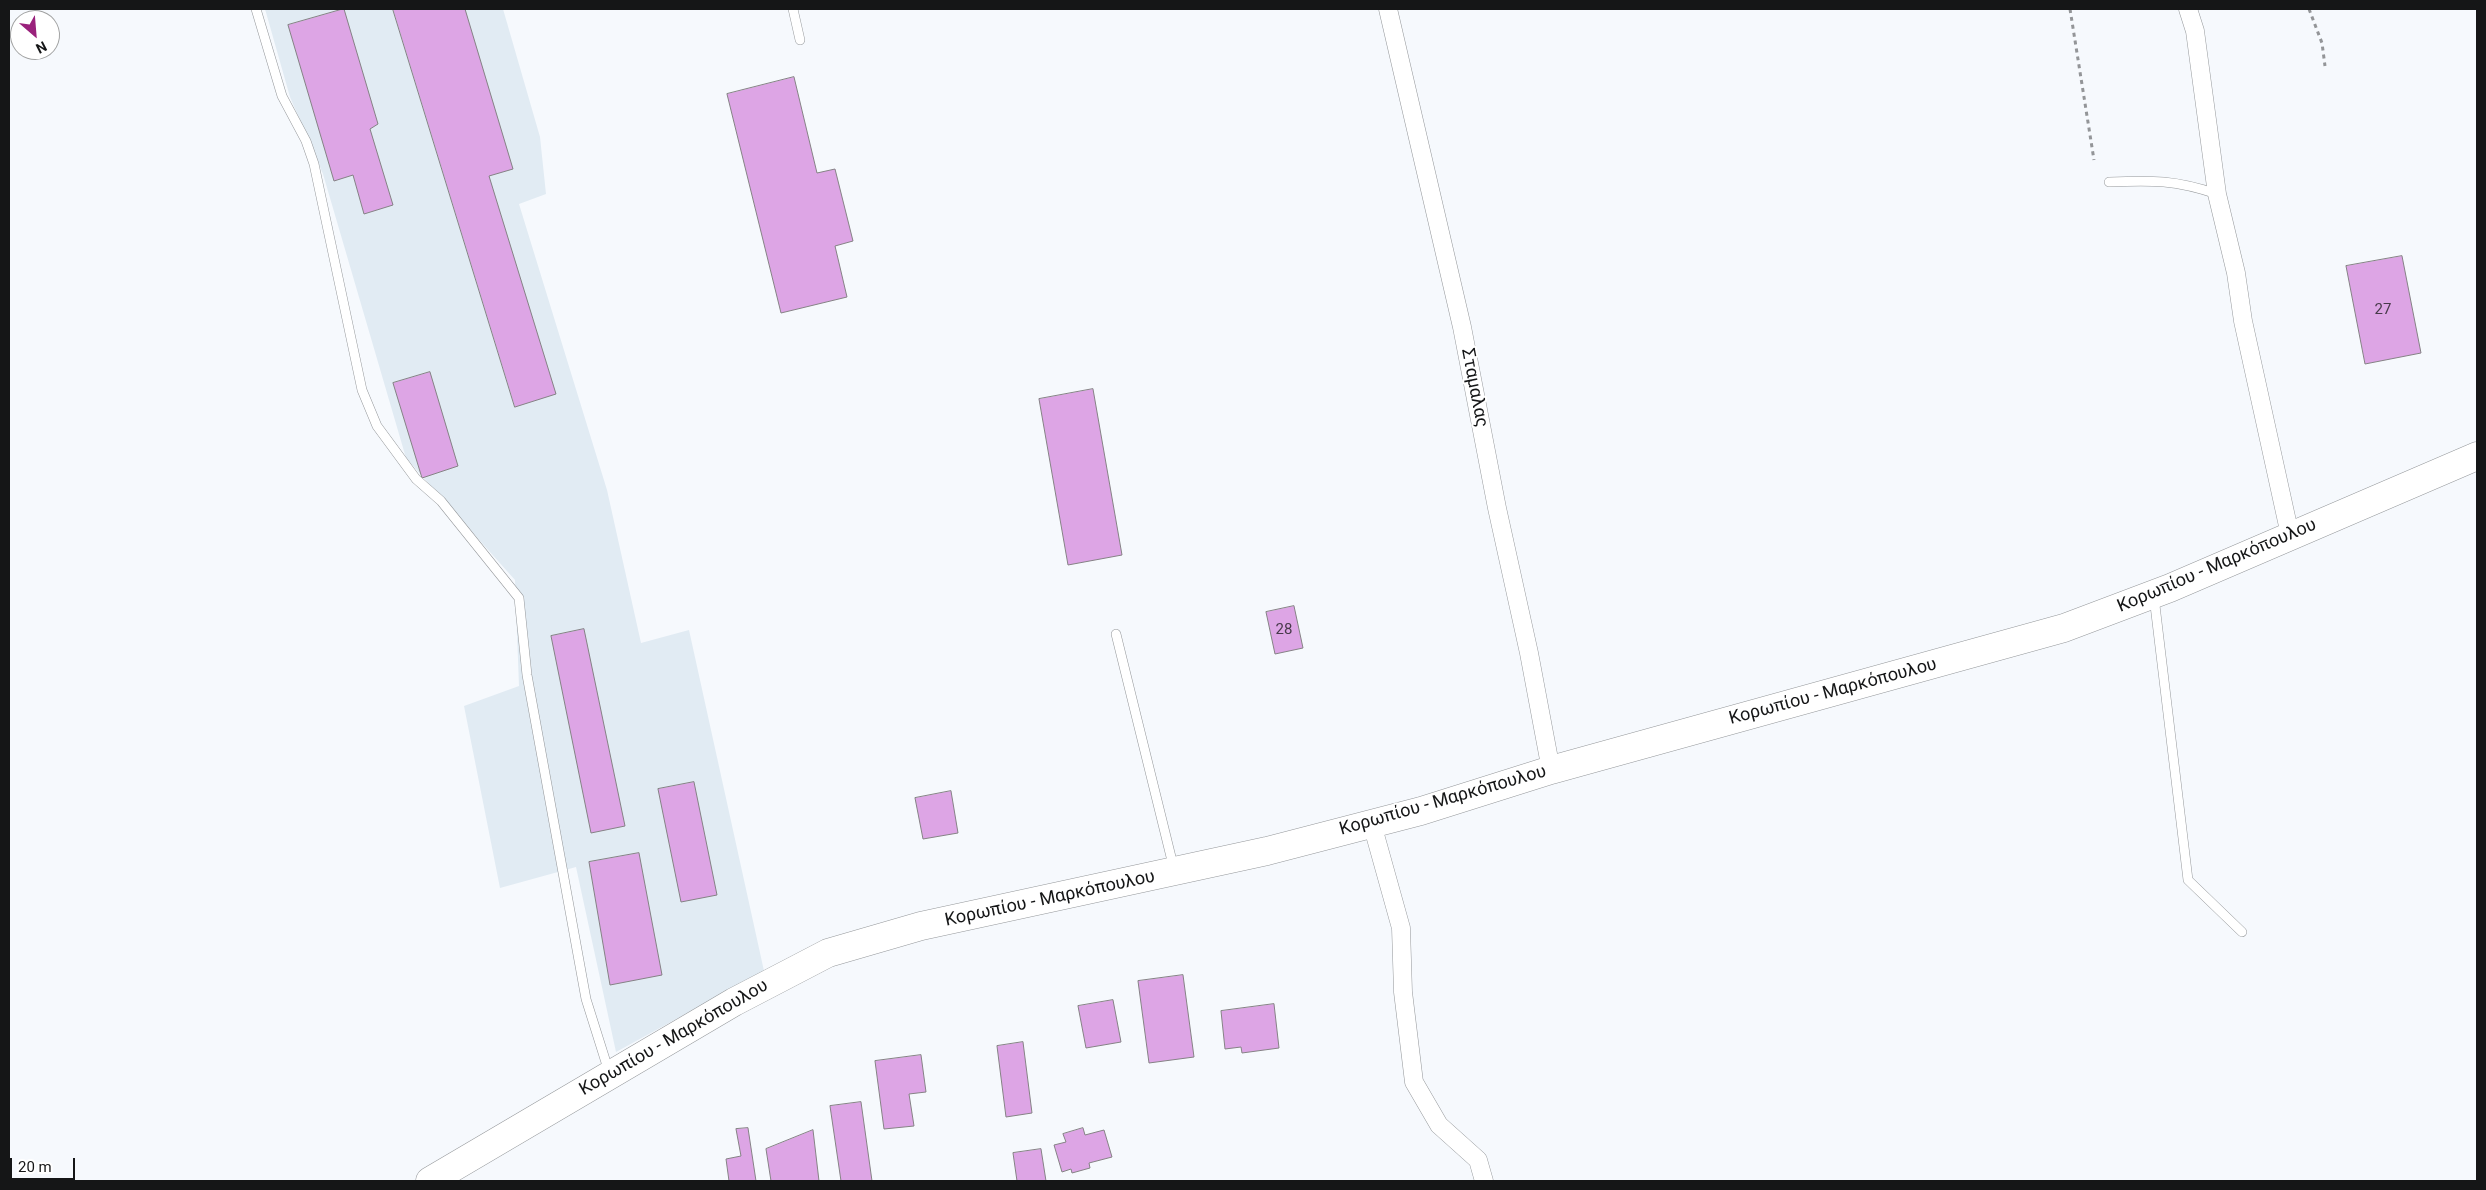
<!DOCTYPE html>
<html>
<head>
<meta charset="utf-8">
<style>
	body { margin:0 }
	#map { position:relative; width:2486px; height:1190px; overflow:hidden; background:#f6f9fd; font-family:Roboto,sans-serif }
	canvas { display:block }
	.frame { position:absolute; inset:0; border:10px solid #151617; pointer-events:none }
	.north { position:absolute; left:10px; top:10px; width:50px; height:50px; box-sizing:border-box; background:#fff; border:1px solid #a1a2a2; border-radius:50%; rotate:153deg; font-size:14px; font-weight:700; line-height:20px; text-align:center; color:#151617 }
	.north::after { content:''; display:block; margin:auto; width:18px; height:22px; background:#9a227c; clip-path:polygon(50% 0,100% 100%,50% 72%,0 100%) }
	.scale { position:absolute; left:10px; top:1158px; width:65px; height:22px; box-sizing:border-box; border:2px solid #151617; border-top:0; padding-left:6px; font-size:15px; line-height:18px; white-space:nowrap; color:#151617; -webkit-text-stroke:4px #fff; paint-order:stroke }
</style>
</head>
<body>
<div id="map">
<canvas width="2486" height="1190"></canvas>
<div class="frame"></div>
<div class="north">N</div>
<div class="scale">20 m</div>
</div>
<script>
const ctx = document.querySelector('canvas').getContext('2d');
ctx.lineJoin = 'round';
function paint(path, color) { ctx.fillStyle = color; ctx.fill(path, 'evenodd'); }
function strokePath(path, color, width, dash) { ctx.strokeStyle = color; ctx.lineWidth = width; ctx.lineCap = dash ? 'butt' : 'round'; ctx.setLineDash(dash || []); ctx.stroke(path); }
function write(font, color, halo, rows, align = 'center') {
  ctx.font = font + ' Roboto,sans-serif'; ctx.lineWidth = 4; ctx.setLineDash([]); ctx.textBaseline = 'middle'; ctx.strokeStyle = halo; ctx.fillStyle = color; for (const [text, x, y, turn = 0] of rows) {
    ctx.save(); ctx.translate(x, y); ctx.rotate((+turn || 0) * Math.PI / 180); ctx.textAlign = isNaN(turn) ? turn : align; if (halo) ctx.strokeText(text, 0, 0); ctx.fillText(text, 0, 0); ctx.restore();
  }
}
paint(new Path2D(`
	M 265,9 L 503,9 L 540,137 L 546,194 L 519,204 L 607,490 L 641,643 L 689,630 L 764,971 L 616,1052 L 576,867 L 500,888 L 464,706 L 519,686 L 515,580 L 406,458 L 323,174 L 290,97 Z`), '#e1ebf3');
const building = new Path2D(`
	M 344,9 L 378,124 L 370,129 L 393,205 L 364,214 L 353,175 L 334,181 L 288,25 Z
	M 393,9 L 465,9 L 513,169 L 489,176 L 556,394 L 515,407 Z
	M 794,77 L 817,173 L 835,169 L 853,241 L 835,246 L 847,297 L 781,313 L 727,94 Z
	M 2402,256 L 2421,353 L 2365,364 L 2346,266 Z
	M 430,372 L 458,466 L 422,478 L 393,383 Z
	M 1093,389 L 1122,555 L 1068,565 L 1039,399 Z
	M 1294,606 L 1303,648 L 1275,654 L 1266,612 Z
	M 584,629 L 625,826 L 591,833 L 551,636 Z
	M 694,782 L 717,895 L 681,902 L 658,789 Z
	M 951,791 L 958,833 L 923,839 L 915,798 Z
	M 639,853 L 662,975 L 610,985 L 589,862 Z
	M 1183,975 L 1194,1057 L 1149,1063 L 1138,981 Z
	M 1113,1000 L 1121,1042 L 1086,1048 L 1078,1006 Z
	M 1274,1004 L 1279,1048 L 1242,1053 L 1241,1047 L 1225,1049 L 1221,1011 Z
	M 1023,1042 L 1032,1113 L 1006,1117 L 997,1046 Z
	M 921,1055 L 926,1092 L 909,1094 L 914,1126 L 884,1129 L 875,1061 Z
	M 861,1102 L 872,1181 L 841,1181 L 830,1106 Z
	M 748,1128 L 756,1181 L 729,1181 L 726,1159 L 741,1156 L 736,1129 Z
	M 1083,1128 L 1085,1135 L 1104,1130 L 1112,1157 L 1089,1163 L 1090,1168 L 1072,1173 L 1071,1169 L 1062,1172 L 1054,1145 L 1066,1142 L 1063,1134 Z
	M 813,1130 L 819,1181 L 771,1181 L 766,1149 Z
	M 1041,1149 L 1046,1181 L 1017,1181 L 1013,1153 Z`);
paint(building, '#dda5e5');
strokePath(building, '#858285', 1);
const lane = new Path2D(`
	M 256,9 L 282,96 L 306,141 L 314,164 L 362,390 L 377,426 L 416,479 L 441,501 L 519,598 L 527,675 L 586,999 L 609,1072
	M 793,9 L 800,40
	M 2109,182 C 2152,180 2176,180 2217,194
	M 2154,597 L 2188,880 L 2242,932
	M 1116,634 L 1174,869`);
const street = new Path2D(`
	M 1388,9 L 1462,327 L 1497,508 L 1529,653 L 1551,770
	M 2188,9 L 2195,31 L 2217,194 L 2236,273 L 2243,321 L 2290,535
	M 1372,824 L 1401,928 L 1403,992 L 1414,1082 L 1439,1125 L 1478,1160 L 1484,1181`);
const primary = new Path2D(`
	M 430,1181 L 734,1002 L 828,953 L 921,926 L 1267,851 L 1421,811 L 1551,770 L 2064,628 L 2170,588 L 2477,456`);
strokePath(lane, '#95989b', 10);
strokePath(street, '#95989b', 19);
strokePath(primary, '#95989b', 29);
strokePath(new Path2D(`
	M 2070,9 L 2094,160
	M 2309,9 L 2322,43 L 2325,66`), '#939598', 3, [4, 4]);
strokePath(lane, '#fff', 9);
strokePath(street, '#fff', 18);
strokePath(primary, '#fff', 28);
write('15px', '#473a4a', null, [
	["27",2383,310],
	["28",1284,630]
]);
write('18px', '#151617', '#fff', [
	["Σταμαλας",1474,388,79],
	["Κορωπίου - Μαρκόπουλου",2217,566,-23],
	["Κορωπίου - Μαρκόπουλου",1833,692,-15],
	["Κορωπίου - Μαρκόπουλου",1443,801,-16],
	["Κορωπίου - Μαρκόπουλου",1050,899,-12],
	["Κορωπίου - Μαρκόπουλου",674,1038,-30]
]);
</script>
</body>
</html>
